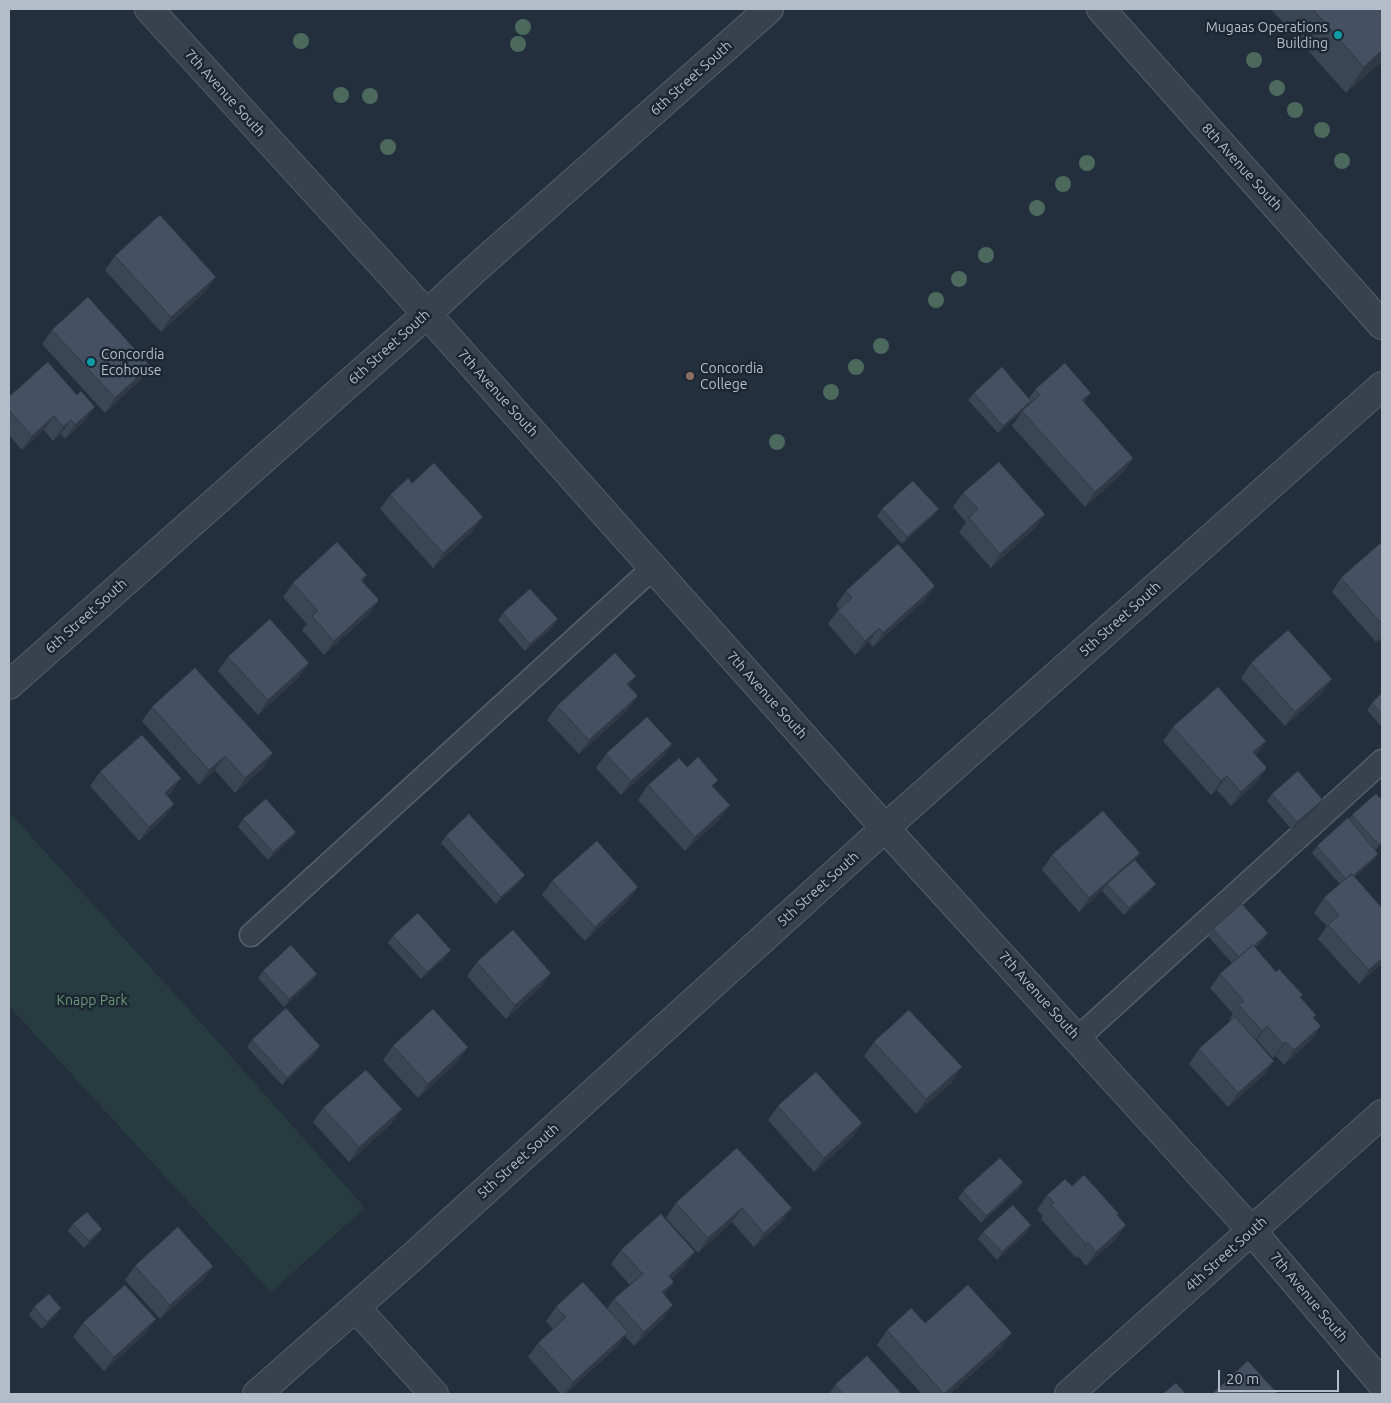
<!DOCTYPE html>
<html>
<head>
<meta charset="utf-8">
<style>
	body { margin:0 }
	#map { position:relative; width:1391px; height:1403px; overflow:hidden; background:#242f3e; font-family:Ubuntu,sans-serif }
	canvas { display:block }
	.frame { position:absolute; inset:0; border:10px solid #b4bcc9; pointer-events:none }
	.scale { position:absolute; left:1218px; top:1370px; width:121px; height:22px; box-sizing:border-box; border:2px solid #b4bcc9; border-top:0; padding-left:6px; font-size:15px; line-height:18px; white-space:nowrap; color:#b4bcc9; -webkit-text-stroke:4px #1d2633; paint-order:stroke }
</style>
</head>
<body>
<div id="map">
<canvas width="1391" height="1403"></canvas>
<div class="frame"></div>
<div class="scale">20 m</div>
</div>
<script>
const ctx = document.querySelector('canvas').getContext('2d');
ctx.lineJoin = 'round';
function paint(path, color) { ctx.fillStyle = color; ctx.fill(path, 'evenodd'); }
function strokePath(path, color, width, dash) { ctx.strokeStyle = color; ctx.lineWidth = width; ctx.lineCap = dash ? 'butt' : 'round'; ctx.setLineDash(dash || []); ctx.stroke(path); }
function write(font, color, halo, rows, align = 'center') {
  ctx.font = font + ' Ubuntu,sans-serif'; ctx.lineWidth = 5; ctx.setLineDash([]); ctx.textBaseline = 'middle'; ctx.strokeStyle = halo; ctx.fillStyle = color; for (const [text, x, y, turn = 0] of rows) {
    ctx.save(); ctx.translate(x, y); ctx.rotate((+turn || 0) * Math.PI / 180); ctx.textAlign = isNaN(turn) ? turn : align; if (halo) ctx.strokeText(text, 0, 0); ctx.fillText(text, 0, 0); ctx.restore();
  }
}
paint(new Path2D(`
	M 9,812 L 221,1045 L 365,1208 L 271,1292 L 9,1006 Z`), '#263c3f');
const service = new Path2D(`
	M 251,935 L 654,567
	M 1078,1038 L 1382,761`);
const minor = new Path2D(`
	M 149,9 L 427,314 L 885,828 L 1252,1231 L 1382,1384
	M 1101,9 L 1382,325
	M 9,685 L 427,314 L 472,272 L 769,9
	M 356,1308 L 434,1394`);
const tertiary = new Path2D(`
	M 257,1394 L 410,1259 L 885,828 L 1382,386
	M 1069,1394 L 1382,1114`);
strokePath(service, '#565f6c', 25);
strokePath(minor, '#565f6c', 30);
strokePath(tertiary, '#565f6c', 30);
strokePath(service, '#38414e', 22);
strokePath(minor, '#38414e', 28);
strokePath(tertiary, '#38414e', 28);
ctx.fillStyle = '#4b6a5d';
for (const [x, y] of [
	[523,27],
	[301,41],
	[518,44],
	[1254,60],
	[1277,88],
	[341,95],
	[370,96],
	[1295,110],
	[1322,130],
	[388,147],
	[1342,161],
	[1087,163],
	[1063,184],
	[1037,208],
	[986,255],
	[959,279],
	[936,300],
	[881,346],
	[856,367],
	[831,392],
	[777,442]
]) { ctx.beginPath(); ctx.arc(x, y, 8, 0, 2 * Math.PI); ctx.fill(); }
paint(new Path2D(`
	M 1271,9 L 1382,9 L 1382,61 L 1346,93 Z
	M 115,256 L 206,291 L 161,332 L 105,270 Z
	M 52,330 L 150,366 L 140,380 L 105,413 L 42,344 Z
	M 1035,390 L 1084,402 L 1133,458 L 1124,472 L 1085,507 L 1012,426 L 1022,412 L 998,433 L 968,400 L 974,393 L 1029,398 Z
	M 9,397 L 85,421 L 65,439 L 61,434 L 53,441 L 44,430 L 22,450 L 9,435 Z
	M 412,483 L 473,531 L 433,568 L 380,509 L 390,495 Z
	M 963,493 L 1045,514 L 1035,528 L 991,568 L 959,532 L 966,522 L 953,507 Z
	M 882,509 L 933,516 L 902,544 L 877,516 Z
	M 1382,542 L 1382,642 L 1379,639 L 1376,642 L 1332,592 L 1341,578 Z
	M 367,575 L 362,582 L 379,600 L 369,614 L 324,655 L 302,630 L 307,624 L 283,597 L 293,583 Z
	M 846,591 L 925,600 L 873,647 L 869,642 L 855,655 L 828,624 L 839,609 L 836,605 Z
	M 503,613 L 553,627 L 525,651 L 498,620 Z
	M 228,657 L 299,677 L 258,715 L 218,671 Z
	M 1251,663 L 1322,693 L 1285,726 L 1241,678 Z
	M 636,676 L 629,686 L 628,710 L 579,754 L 547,720 L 557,706 Z
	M 1382,693 L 1382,727 L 1367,710 L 1372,703 Z
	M 152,707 L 263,768 L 235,793 L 215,770 L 199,785 L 142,721 Z
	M 1173,727 L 1256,756 L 1257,782 L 1231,806 L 1217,790 L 1211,795 L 1163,741 Z
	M 672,744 L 662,758 L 621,795 L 596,768 L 606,754 Z
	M 687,767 L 714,787 L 720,819 L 685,851 L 638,800 L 648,785 Z
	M 100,772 L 171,793 L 167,796 L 174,804 L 164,818 L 139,841 L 90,786 Z
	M 1272,794 L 1317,807 L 1292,830 L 1267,801 Z
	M 1352,815 L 1382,844 L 1375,850 L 1378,854 L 1373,861 L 1355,877 L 1382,908 L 1382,963 L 1359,984 L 1318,939 L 1327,926 L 1314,913 L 1324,898 L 1340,884 L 1312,853 L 1317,846 L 1349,820 Z
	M 243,819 L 296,832 L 291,839 L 268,860 L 238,827 Z
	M 446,836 L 525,875 L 520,882 L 496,904 L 441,843 Z
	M 1140,853 L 1135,860 L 1151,891 L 1124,915 L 1102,891 L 1079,912 L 1042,870 L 1052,855 Z
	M 552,881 L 638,887 L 628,901 L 585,941 L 542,895 Z
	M 1213,929 L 1268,933 L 1263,940 L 1255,948 L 1276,972 L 1303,995 L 1300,998 L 1314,1018 L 1321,1026 L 1311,1040 L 1284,1065 L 1276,1056 L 1273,1058 L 1257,1040 L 1256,1041 L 1274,1061 L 1264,1075 L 1228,1107 L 1189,1064 L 1199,1049 L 1231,1021 L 1229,1019 L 1233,1014 L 1210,988 L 1220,974 L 1232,963 L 1208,936 Z
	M 393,936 L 446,957 L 421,979 L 388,943 Z
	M 477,962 L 551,973 L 541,987 L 506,1019 L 467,976 Z
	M 263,971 L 312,981 L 284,1007 L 258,978 Z
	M 252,1040 L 315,1054 L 282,1085 L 247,1047 Z
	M 874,1042 L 952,1082 L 916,1114 L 864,1056 Z
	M 393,1046 L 468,1047 L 458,1061 L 418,1098 L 383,1060 Z
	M 778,1106 L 862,1123 L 852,1138 L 814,1172 L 768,1120 Z
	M 323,1108 L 392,1123 L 349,1162 L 313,1122 Z
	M 737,1148 L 782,1222 L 754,1247 L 732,1222 L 698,1253 L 666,1218 L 676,1203 Z
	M 1023,1182 L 1018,1190 L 981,1223 L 958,1198 L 963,1191 Z
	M 1072,1186 L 1118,1216 L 1116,1239 L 1086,1266 L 1078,1256 L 1076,1258 L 1041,1219 L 1043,1216 L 1037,1210 L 1047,1195 Z
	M 73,1224 L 97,1236 L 84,1248 L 68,1231 Z
	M 1031,1225 L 1026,1233 L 997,1260 L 978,1239 L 983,1232 Z
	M 621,1250 L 685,1266 L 671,1279 L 665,1295 L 663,1319 L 634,1346 L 625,1336 L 618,1346 L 565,1394 L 561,1394 L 528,1357 L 538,1343 L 553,1329 L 546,1321 L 556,1307 L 607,1309 L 614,1299 L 630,1285 L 611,1264 Z
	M 135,1266 L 213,1266 L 203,1280 L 160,1319 L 125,1280 Z
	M 34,1307 L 61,1308 L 56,1316 L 42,1329 L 29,1315 Z
	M 83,1323 L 146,1333 L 104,1371 L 73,1337 Z
	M 925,1323 L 1002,1347 L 950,1394 L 922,1394 L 877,1345 L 887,1330 Z
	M 835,1385 L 902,1394 L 829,1394 Z`), '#3b4654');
paint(new Path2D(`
	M 1382,50 L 1382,61 L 1346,93 L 1364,67 Z
	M 216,277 L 206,291 L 161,332 L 171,317 Z
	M 150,366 L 140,380 L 105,413 L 115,398 Z
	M 1091,393 L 1081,407 L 1082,400 Z
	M 1031,401 L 1026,408 L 998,433 L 1003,426 Z
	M 95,407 L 85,421 L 65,439 L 75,425 Z
	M 54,416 L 44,430 L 22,450 L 32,436 Z
	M 71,420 L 61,434 L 53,441 L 63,427 Z
	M 1133,458 L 1124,472 L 1085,507 L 1095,492 Z
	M 939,509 L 933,516 L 902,544 L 907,537 Z
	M 1045,514 L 1035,528 L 991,568 L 1000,554 Z
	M 483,517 L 473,531 L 433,568 L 443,553 Z
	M 935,586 L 925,600 L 873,647 L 883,633 Z
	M 379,600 L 369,614 L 324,655 L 334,641 Z
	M 558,619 L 553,627 L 525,651 L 530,644 Z
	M 879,628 L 869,642 L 855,655 L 865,641 Z
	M 1382,633 L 1382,635 L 1379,639 L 1376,642 Z
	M 309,663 L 299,677 L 258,715 L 268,700 Z
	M 636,676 L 626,691 L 627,684 Z
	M 1332,679 L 1322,693 L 1285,726 L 1295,712 Z
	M 638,696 L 628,710 L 579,754 L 589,740 Z
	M 1266,741 L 1256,756 L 1253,752 Z
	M 672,744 L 662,758 L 621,795 L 631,781 Z
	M 273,753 L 263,768 L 235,793 L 245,778 Z
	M 225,756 L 215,770 L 199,785 L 209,770 Z
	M 1267,768 L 1257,782 L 1231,806 L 1241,792 Z
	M 1227,776 L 1217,790 L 1211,795 L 1221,781 Z
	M 181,778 L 171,793 L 155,808 L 165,793 Z
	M 1323,800 L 1317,807 L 1292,830 L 1297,822 Z
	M 174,804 L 164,818 L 139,841 L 149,827 Z
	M 730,805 L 720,819 L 685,851 L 695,837 Z
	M 296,832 L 291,839 L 268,860 L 273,852 Z
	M 1382,841 L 1382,844 L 1374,852 L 1379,845 Z
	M 1140,853 L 1130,867 L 1107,884 L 1102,891 L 1079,912 L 1089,898 Z
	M 1378,854 L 1373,861 L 1343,888 L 1348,880 Z
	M 525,875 L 520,882 L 496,904 L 501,897 Z
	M 1156,884 L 1151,891 L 1124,915 L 1129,908 Z
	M 638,887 L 628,901 L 585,941 L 595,927 Z
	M 1268,933 L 1263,940 L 1235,966 L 1240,959 Z
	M 451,950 L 446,957 L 421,979 L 427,972 Z
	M 1382,958 L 1382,963 L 1359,984 L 1369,970 Z
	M 551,973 L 541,987 L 506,1019 L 515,1005 Z
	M 317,974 L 312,981 L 284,1007 L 289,999 Z
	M 1267,1026 L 1257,1040 L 1252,1045 L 1262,1031 Z
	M 1321,1026 L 1311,1040 L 1284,1065 L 1294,1050 Z
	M 1286,1042 L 1276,1056 L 1273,1058 L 1283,1044 Z
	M 320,1046 L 315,1054 L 282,1085 L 287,1078 Z
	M 468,1047 L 458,1061 L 418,1098 L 428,1084 Z
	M 1274,1061 L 1264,1075 L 1228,1107 L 1238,1093 Z
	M 962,1067 L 952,1082 L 916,1114 L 926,1099 Z
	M 402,1109 L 392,1123 L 349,1162 L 359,1147 Z
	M 862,1123 L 852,1138 L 814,1172 L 824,1158 Z
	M 1023,1182 L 1018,1190 L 981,1223 L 986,1216 Z
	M 742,1208 L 732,1222 L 698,1253 L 708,1238 Z
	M 792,1208 L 782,1222 L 754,1247 L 764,1233 Z
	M 1031,1225 L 1026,1233 L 997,1260 L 1002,1252 Z
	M 1126,1225 L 1116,1239 L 1086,1266 L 1096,1252 Z
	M 102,1229 L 97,1236 L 84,1248 L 89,1241 Z
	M 1088,1242 L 1078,1256 L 1076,1258 L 1086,1244 Z
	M 695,1252 L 685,1266 L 659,1291 L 669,1276 Z
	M 213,1266 L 203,1280 L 160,1319 L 170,1305 Z
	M 674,1282 L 664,1296 L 662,1292 Z
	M 673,1305 L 663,1319 L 634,1346 L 644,1332 Z
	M 61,1308 L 56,1316 L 42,1329 L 47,1322 Z
	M 156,1319 L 146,1333 L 104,1371 L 114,1357 Z
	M 628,1332 L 618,1346 L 564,1394 L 573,1382 Z
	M 1012,1333 L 1002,1347 L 950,1394 L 944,1394 Z`), '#303945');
const building = new Path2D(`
	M 1313,9 L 1382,9 L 1382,50 L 1364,67 Z
	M 160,215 L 216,277 L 171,317 L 115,256 Z
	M 88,297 L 150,366 L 115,398 L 52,330 Z
	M 48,362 L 77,395 L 81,391 L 95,407 L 75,425 L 71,420 L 63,427 L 54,416 L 32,436 L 9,410 L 9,397 Z
	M 1065,363 L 1091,393 L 1082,400 L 1133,458 L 1095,492 L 1022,411 L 1040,395 L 1035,390 Z
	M 1002,367 L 1031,401 L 1003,426 L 974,393 Z
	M 999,462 L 1045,514 L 1000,554 L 969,518 L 978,509 L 963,493 Z
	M 434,463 L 483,517 L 443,553 L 390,495 L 408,478 L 412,483 Z
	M 913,481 L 939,509 L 907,537 L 882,509 Z
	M 337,542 L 367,575 L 361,580 L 379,600 L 334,641 L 312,616 L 318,611 L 293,583 Z
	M 1382,542 L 1382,624 L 1341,578 Z
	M 898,544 L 935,586 L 883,633 L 879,628 L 865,641 L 838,610 L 852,598 L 846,591 Z
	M 530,589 L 558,619 L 530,644 L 503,613 Z
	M 270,619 L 309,663 L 268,700 L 228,657 Z
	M 1288,630 L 1332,679 L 1295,712 L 1251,663 Z
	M 615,653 L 636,676 L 627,684 L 638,696 L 589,740 L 557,706 Z
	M 195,668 L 273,753 L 245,778 L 225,756 L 209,770 L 152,707 Z
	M 1218,687 L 1266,741 L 1253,752 L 1267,768 L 1241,792 L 1227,776 L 1221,781 L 1173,727 Z
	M 1382,693 L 1382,714 L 1372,703 Z
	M 647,717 L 672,744 L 631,781 L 606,754 Z
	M 142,735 L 181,778 L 165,793 L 174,804 L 149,827 L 100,772 Z
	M 698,757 L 718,780 L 712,786 L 730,805 L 695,837 L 648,785 L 679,758 L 687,767 Z
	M 1298,771 L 1323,800 L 1297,822 L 1272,794 Z
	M 1376,794 L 1382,800 L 1382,841 L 1379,845 L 1352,815 Z
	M 266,799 L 296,832 L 273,852 L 243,819 Z
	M 1103,811 L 1140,853 L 1089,898 L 1052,855 Z
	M 469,814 L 525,875 L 501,897 L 446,836 Z
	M 1348,818 L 1378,854 L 1353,876 L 1352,874 L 1346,879 L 1317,846 Z
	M 597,841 L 638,887 L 595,927 L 552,881 Z
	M 1135,860 L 1156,884 L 1129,908 L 1107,884 Z
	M 1352,874 L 1382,908 L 1382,958 L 1369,970 L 1328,925 L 1339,915 L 1324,898 Z
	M 1242,904 L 1268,933 L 1254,946 L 1253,945 L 1239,957 L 1213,929 Z
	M 418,913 L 451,950 L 427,972 L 393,936 Z
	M 513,930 L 551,973 L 515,1005 L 477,962 Z
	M 291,945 L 317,974 L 289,999 L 263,971 Z
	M 1253,945 L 1276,972 L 1279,969 L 1303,995 L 1300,997 L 1316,1015 L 1313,1018 L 1321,1026 L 1294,1050 L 1286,1042 L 1283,1044 L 1267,1026 L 1262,1031 L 1239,1005 L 1244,1001 L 1220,974 Z
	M 286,1008 L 320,1046 L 287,1078 L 252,1040 Z
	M 433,1009 L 468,1047 L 428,1084 L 393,1046 Z
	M 909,1010 L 962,1067 L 926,1099 L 874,1042 Z
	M 1235,1017 L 1274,1061 L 1238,1093 L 1199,1049 Z
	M 366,1070 L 402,1109 L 359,1147 L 323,1108 Z
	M 816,1072 L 862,1123 L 824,1158 L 778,1106 Z
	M 737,1148 L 792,1208 L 764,1233 L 742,1208 L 708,1238 L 676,1203 Z
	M 1000,1158 L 1023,1182 L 986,1216 L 963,1191 Z
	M 1084,1175 L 1119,1214 L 1117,1215 L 1126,1225 L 1096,1252 L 1088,1242 L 1086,1244 L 1051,1205 L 1054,1203 L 1047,1195 L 1065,1179 L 1072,1186 Z
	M 1013,1205 L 1031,1225 L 1002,1252 L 983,1232 Z
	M 87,1212 L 102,1229 L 89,1241 L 73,1224 Z
	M 661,1214 L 695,1252 L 669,1276 L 674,1282 L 662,1292 L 673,1305 L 644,1332 L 614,1299 L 643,1274 L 621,1250 Z
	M 178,1227 L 213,1266 L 170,1305 L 135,1266 Z
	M 583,1282 L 628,1332 L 573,1382 L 538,1343 L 566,1317 L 556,1307 Z
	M 125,1285 L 156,1319 L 114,1357 L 83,1323 Z
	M 968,1285 L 1012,1333 L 944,1394 L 887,1330 L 911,1308 L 925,1323 Z
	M 49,1294 L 61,1308 L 47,1322 L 34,1307 Z
	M 867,1356 L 902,1394 L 843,1394 L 835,1385 Z
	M 1248,1361 L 1278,1394 L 1212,1394 Z
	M 1176,1383 L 1186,1394 L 1163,1394 Z`);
paint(building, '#455162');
strokePath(building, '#303945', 1);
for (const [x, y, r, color] of [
	[1338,35,5,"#0f9aa8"],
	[91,362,5,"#0f9aa8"],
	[690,376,5,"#8d6e63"]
]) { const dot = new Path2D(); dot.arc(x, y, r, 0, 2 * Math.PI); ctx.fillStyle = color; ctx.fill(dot); strokePath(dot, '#1d2633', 2); }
write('14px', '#b4bcc9', '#1d2633', [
	["Mugaas Operations",1328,27,"right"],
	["Building",1328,43,"right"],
	["Concordia",101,354],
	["Ecohouse",101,370],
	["Concordia",700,368],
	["College",700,384]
], 'left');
write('14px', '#b4bcc9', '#1d2633', [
	["6th Street South",691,78,-42],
	["7th Avenue South",225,93,48],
	["8th Avenue South",1242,167,48],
	["6th Street South",389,347,-42],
	["7th Avenue South",498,393,48],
	["6th Street South",86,616,-42],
	["5th Street South",1120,619,-42],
	["7th Avenue South",767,695,48],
	["5th Street South",818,889,-42],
	["7th Avenue South",1039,995,48],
	["5th Street South",518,1161,-42],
	["4th Street South",1226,1254,-42],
	["7th Avenue South",1309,1297,50]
]);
write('14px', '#6b9a76', '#1d2633', [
	["Knapp Park",92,1000]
]);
</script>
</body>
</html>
